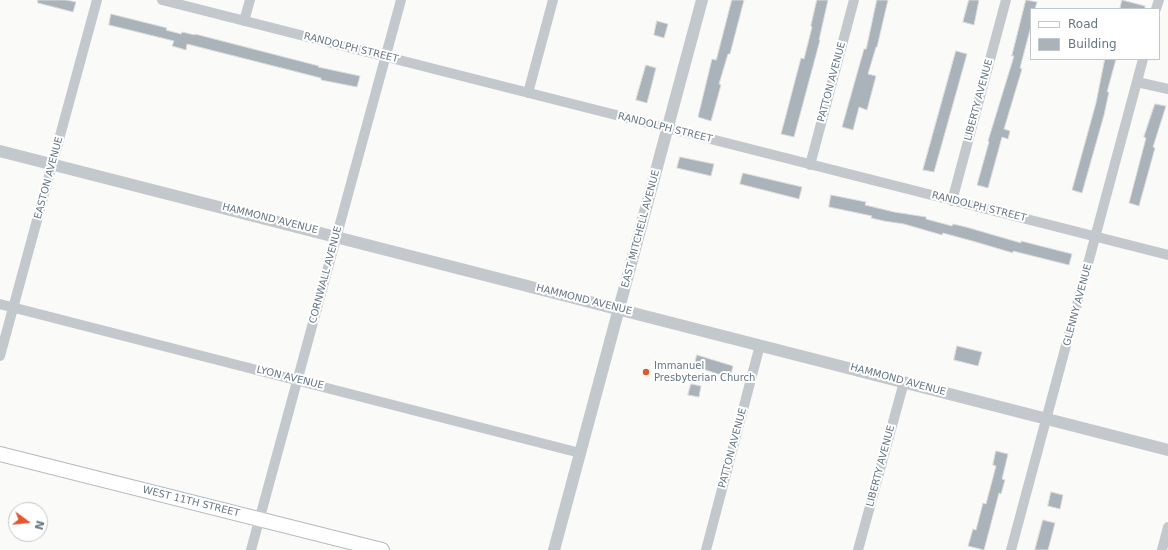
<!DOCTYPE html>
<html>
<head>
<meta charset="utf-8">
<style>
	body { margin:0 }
	#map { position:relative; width:1168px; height:550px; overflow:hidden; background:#fafaf8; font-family:"DejaVu Sans",sans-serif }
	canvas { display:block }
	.legend { position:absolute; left:1030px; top:8px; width:130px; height:52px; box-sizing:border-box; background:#fff; border:1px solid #c1c8cd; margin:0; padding:5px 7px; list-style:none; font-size:12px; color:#657683 }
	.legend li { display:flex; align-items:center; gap:8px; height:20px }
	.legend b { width:20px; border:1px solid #c1c8cd }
	.north { position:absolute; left:8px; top:502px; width:40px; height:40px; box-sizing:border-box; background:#fff; border:1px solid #c1c8cd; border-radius:50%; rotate:105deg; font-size:11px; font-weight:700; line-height:16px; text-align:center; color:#657683 }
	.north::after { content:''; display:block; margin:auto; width:14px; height:18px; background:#e4572e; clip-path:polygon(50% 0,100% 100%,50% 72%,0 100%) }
</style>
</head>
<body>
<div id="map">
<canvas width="1168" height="550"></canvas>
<ul class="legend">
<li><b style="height:5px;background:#fff"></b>Road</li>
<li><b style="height:11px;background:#aab3b9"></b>Building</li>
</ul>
<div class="north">N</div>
</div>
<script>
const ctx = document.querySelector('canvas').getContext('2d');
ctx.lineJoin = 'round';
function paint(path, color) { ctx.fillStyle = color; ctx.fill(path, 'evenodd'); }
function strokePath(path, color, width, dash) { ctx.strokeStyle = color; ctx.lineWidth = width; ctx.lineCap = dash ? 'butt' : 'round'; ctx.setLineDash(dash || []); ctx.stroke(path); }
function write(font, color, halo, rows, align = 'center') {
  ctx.font = font + ' "DejaVu Sans",sans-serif'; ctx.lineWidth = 4; ctx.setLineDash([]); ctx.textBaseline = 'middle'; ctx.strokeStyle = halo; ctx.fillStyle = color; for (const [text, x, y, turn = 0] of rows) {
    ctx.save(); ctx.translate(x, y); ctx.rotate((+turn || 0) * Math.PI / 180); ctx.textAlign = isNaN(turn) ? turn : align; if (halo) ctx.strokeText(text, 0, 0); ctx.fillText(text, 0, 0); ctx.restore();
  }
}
const building = new Path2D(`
	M 38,0 L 66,0 L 76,2 L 73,12 L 38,3 Z
	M 732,0 L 744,0 L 730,54 L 728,54 L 719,84 L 721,85 L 711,121 L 698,117 L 712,59 L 716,60 Z
	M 817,0 L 828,0 L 819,40 L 820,40 L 794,137 L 781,134 L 801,58 L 804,59 L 812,27 L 811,26 Z
	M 877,0 L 888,0 L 877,47 L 876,47 L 868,74 L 876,76 L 867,110 L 859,107 L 853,130 L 842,127 L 864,49 L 866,49 Z
	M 969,0 L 979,0 L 974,25 L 963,22 Z
	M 1026,0 L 1037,2 L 1035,9 L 1031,9 L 1031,26 L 1020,68 L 1022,69 L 1004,129 L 1010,131 L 1008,139 L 1002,137 L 988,188 L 977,185 L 989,142 L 988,141 L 1014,56 L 1012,56 Z
	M 1122,0 L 1145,6 L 1145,9 L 1120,9 Z
	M 111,14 L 167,28 L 166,30 L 181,34 L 182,32 L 195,35 L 195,34 L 319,66 L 318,67 L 360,76 L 357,87 L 321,80 L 321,78 L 187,44 L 186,50 L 172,46 L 174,41 L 109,25 Z
	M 657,21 L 668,24 L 664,38 L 654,35 Z
	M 956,51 L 967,54 L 934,172 L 923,170 Z
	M 1105,59 L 1116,59 L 1107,92 L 1109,92 L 1104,115 L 1082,193 L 1072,190 L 1096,103 Z
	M 646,65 L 656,68 L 647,103 L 636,100 Z
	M 1155,104 L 1166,106 L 1153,147 L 1155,148 L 1139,206 L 1129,203 L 1146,138 L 1144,137 Z
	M 680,157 L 714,164 L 711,176 L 677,168 Z
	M 743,173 L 802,187 L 799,199 L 740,184 Z
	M 831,195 L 866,202 L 865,205 L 894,212 L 926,217 L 926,219 L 952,226 L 953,224 L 966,227 L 1021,243 L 1021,241 L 1072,254 L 1069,265 L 1013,251 L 1013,253 L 976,242 L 943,233 L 942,235 L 904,224 L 884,221 L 871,218 L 872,216 L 829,207 Z
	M 957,346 L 982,352 L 978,366 L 954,360 Z
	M 697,355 L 733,366 L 730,378 L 694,366 Z
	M 691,384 L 701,386 L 699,397 L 688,395 Z
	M 996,451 L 1008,454 L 1002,479 L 1005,480 L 1001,494 L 999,493 L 984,550 L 968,546 L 973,529 L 976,530 L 983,503 L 986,504 L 996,466 L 993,465 Z
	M 1051,492 L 1063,495 L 1060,509 L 1048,506 Z
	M 1043,520 L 1055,523 L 1048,550 L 1035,550 Z`);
paint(building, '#aab3b9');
strokePath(building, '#dcdcda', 1);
const secondary = new Path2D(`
	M 0,454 L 382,550`);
strokePath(secondary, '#b3babf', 16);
strokePath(new Path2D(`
	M 162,0 L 1168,255
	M 1156,9 L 1159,0
	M 244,21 L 250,0
	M 1137,82 L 1168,89
	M 528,93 L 553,0
	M 810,165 L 854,0
	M 952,201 L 1006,0
	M 0,304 L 580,453
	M 0,356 L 97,0
	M 251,550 L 401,0
	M 706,550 L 760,345
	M 858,550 L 904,382
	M 1011,550 L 1143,59
	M 1162,550 L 1168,527`), '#c3c8cc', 10);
strokePath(new Path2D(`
	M 0,151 L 1168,450
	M 554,550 L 702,0`), '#c3c8cc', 12);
strokePath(secondary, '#fff', 14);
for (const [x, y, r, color] of [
	[646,372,4,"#e4572e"]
]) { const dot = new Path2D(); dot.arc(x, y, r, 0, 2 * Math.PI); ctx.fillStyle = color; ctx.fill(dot); strokePath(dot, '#fff', 1.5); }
write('10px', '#657683', '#fff', [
	["RANDOLPH STREET",351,48,14],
	["PATTON AVENUE",832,82,-75],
	["LIBERTY AVENUE",979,100,-75],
	["RANDOLPH STREET",665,128,14],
	["EASTON AVENUE",49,178,-75],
	["RANDOLPH STREET",979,207,14],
	["HAMMOND AVENUE",270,219,14],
	["EAST MITCHELL AVENUE",641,229,-75],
	["CORNWALL AVENUE",326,275,-75],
	["HAMMOND AVENUE",584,300,14],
	["GLENNY AVENUE",1078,305,-75],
	["LYON AVENUE",290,378,14],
	["HAMMOND AVENUE",898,380,15],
	["PATTON AVENUE",733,448,-75],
	["LIBERTY AVENUE",881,466,-75],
	["WEST 11TH STREET",191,502,14]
]);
write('10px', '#657683', '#fff', [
	["Immanuel",654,366],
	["Presbyterian Church",654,378]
], 'left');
</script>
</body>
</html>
